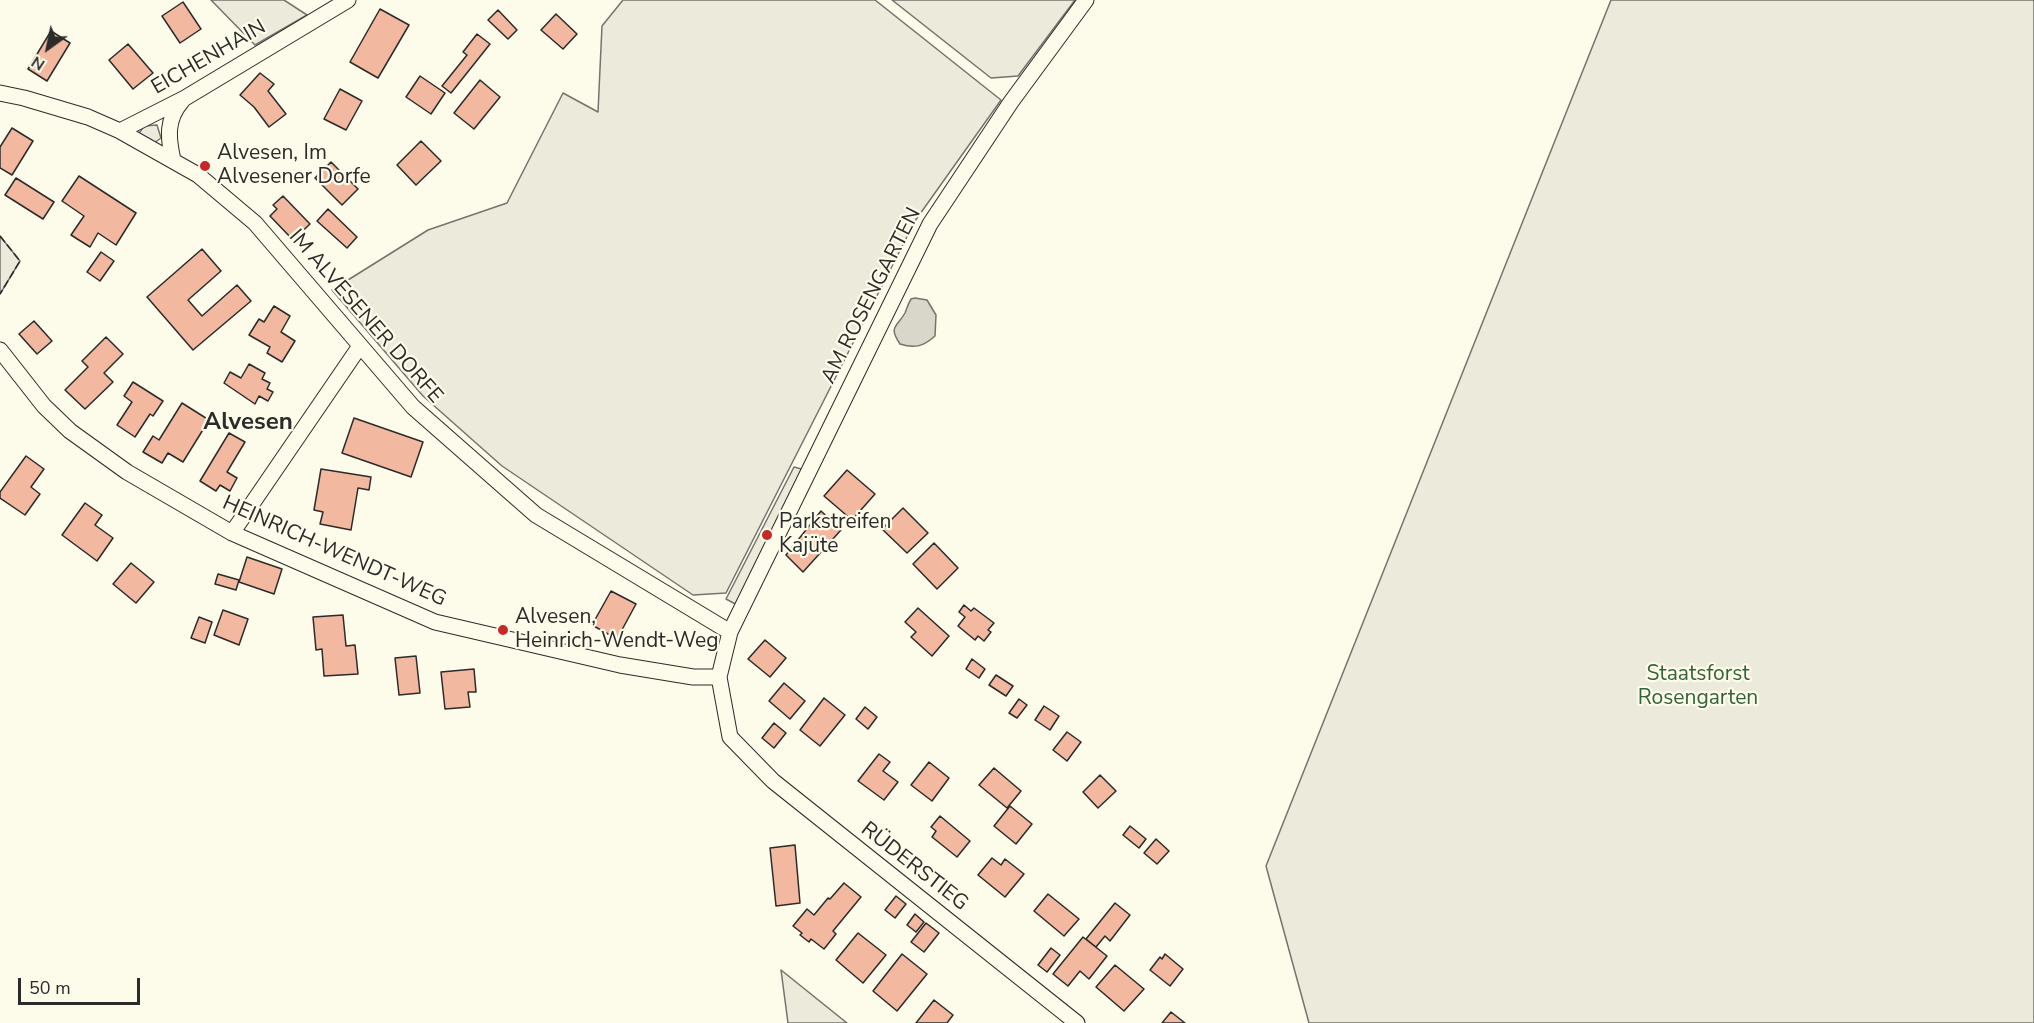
<!DOCTYPE html>
<html>
<head>
<meta charset="utf-8">
<style>
	body { margin:0 }
	#map { position:relative; width:2034px; height:1023px; overflow:hidden; background:#fdfbea; font-family:"Nunito Sans",sans-serif }
	canvas { display:block }
	.north { position:absolute; left:18px; top:18px; width:60px; height:60px; -webkit-text-stroke:4px #fdfbea; paint-order:stroke; rotate:213deg; font-size:16px; font-weight:700; line-height:24px; text-align:center; color:#2b2b2b }
	.north::after { content:''; display:block; margin:auto; width:21px; height:27px; background:#2b2b2b; clip-path:polygon(50% 0,100% 100%,50% 72%,0 100%) }
	.scale { position:absolute; left:18px; top:978px; width:122px; height:27px; box-sizing:border-box; border:3px solid #2b2b2b; border-top:0; padding-left:8px; font-size:18px; line-height:21px; white-space:nowrap; color:#2b2b2b; -webkit-text-stroke:4px #fdfbea; paint-order:stroke }
</style>
</head>
<body>
<div id="map">
<canvas width="2034" height="1023"></canvas>
<div class="north">N</div>
<div class="scale">50 m</div>
</div>
<script>
const ctx = document.querySelector('canvas').getContext('2d');
ctx.lineJoin = 'round';
function paint(path, color) { ctx.fillStyle = color; ctx.fill(path, 'evenodd'); }
function strokePath(path, color, width, dash) { ctx.strokeStyle = color; ctx.lineWidth = width; ctx.lineCap = dash ? 'butt' : 'round'; ctx.setLineDash(dash || []); ctx.stroke(path); }
function write(font, color, halo, rows, align = 'center') {
  ctx.font = font + ' "Nunito Sans",sans-serif'; ctx.lineWidth = 4.5; ctx.setLineDash([]); ctx.textBaseline = 'middle'; ctx.strokeStyle = halo; ctx.fillStyle = color; for (const [text, x, y, turn = 0] of rows) {
    ctx.save(); ctx.translate(x, y); ctx.rotate((+turn || 0) * Math.PI / 180); ctx.textAlign = isNaN(turn) ? turn : align; if (halo) ctx.strokeText(text, 0, 0); ctx.fillText(text, 0, 0); ctx.restore();
  }
}
const green = new Path2D(`
	M 211,0 L 284,0 L 307,15 L 255,45 Z
	M 623,0 L 875,0 L 1001,100 L 915,221 L 726,593 L 693,595 L 502,466 L 423,396 L 332,290 L 428,230 L 507,203 L 563,93 L 598,112 L 602,26 Z
	M 892,0 L 1075,0 L 1018,76 L 991,78 Z
	M 1611,0 L 2034,0 L 2034,1023 L 1309,1023 L 1266,866 Z
	M 157,125 L 161,138 L 154,143 L 138,135 L 144,126 Z
	M 0,236 L 20,261 L 0,294 Z
	M 781,970 L 847,1023 L 788,1023 Z`);
paint(green, '#ecebdb');
strokePath(green, '#74746e', 1.5);
const parking = new Path2D(`
	M 794,467 L 805,470 L 739,606 L 726,599 Z`);
paint(parking, '#eceadb');
strokePath(parking, '#74746e', 1.5);
const water = new Path2D(`
	M 915,298 L 927,300 L 936,315 L 935,336 C 924,346 915,349 900,344 C 888,326 897,327 905,313 C 907,308 908,304 911,299 Z`);
paint(water, '#d8d7c9');
strokePath(water, '#74746e', 1.5);
const building = new Path2D(`
	M 183,2 L 201,29 L 180,43 L 162,16 Z
	M 380,9 L 409,25 L 378,78 L 350,62 Z
	M 498,10 L 517,30 L 508,39 L 488,20 Z
	M 556,14 L 577,34 L 563,49 L 541,30 Z
	M 51,31 L 70,43 L 47,81 L 28,69 Z
	M 477,34 L 490,44 L 451,93 L 442,86 L 467,55 L 463,52 Z
	M 128,44 L 153,73 L 133,89 L 109,60 Z
	M 260,73 L 274,84 L 268,91 L 286,114 L 269,127 L 254,107 L 240,95 Z
	M 420,76 L 445,93 L 431,114 L 406,97 Z
	M 480,80 L 500,97 L 474,129 L 454,113 Z
	M 340,89 L 362,101 L 346,130 L 324,119 Z
	M 12,128 L 33,141 L 12,175 L 0,168 L 0,147 Z
	M 421,141 L 441,161 L 416,185 L 397,165 Z
	M 331,162 L 358,189 L 342,205 L 315,178 Z
	M 79,176 L 136,213 L 116,245 L 98,233 L 90,247 L 71,235 L 84,216 L 62,201 Z
	M 16,178 L 54,202 L 43,219 L 5,195 Z
	M 283,196 L 310,224 L 293,240 L 270,216 L 277,209 L 273,205 Z
	M 328,209 L 357,237 L 347,248 L 317,221 Z
	M 202,249 L 221,271 L 188,300 L 202,316 L 237,285 L 251,301 L 193,350 L 147,297 Z
	M 101,252 L 114,261 L 100,281 L 87,272 Z
	M 274,306 L 290,316 L 281,332 L 295,341 L 282,362 L 267,353 L 270,347 L 249,335 L 259,319 L 264,322 Z
	M 34,321 L 52,341 L 37,354 L 19,334 Z
	M 106,337 L 123,354 L 104,373 L 113,382 L 85,409 L 65,390 L 88,367 L 82,361 Z
	M 249,364 L 265,373 L 262,379 L 270,383 L 267,389 L 273,392 L 268,401 L 259,396 L 255,404 L 224,383 L 230,372 L 241,378 Z
	M 133,382 L 163,401 L 153,416 L 150,414 L 135,437 L 117,425 L 132,402 L 124,396 Z
	M 182,403 L 209,420 L 183,462 L 168,453 L 162,463 L 143,452 L 153,436 L 159,440 Z
	M 354,418 L 423,442 L 411,477 L 342,453 Z
	M 229,433 L 245,442 L 227,472 L 237,478 L 230,491 L 220,485 L 216,491 L 200,481 Z
	M 26,456 L 44,469 L 31,487 L 40,494 L 25,515 L 0,498 L 0,492 Z
	M 321,469 L 371,477 L 369,490 L 358,488 L 351,530 L 320,524 L 323,512 L 314,510 Z
	M 847,470 L 875,494 L 852,520 L 824,496 Z
	M 85,503 L 102,515 L 95,525 L 113,538 L 97,561 L 62,535 Z
	M 903,508 L 928,533 L 907,553 L 882,529 Z
	M 821,511 L 841,530 L 803,572 L 786,555 Z
	M 934,543 L 958,568 L 937,589 L 913,564 Z
	M 247,557 L 282,569 L 274,594 L 239,582 Z
	M 131,563 L 154,582 L 136,603 L 113,584 Z
	M 218,574 L 239,580 L 236,590 L 215,584 Z
	M 611,591 L 636,604 L 617,639 L 592,625 Z
	M 964,605 L 971,611 L 974,608 L 994,623 L 988,630 L 991,632 L 984,641 L 978,636 L 975,640 L 958,626 L 965,617 L 959,612 Z
	M 918,608 L 949,636 L 932,656 L 911,637 L 916,632 L 905,622 Z
	M 223,610 L 248,619 L 239,645 L 214,635 Z
	M 343,615 L 346,646 L 355,645 L 358,674 L 324,676 L 322,649 L 316,650 L 313,617 Z
	M 199,617 L 212,622 L 205,643 L 191,638 Z
	M 765,640 L 786,658 L 770,677 L 748,659 Z
	M 416,656 L 420,693 L 399,695 L 395,658 Z
	M 972,659 L 985,669 L 979,678 L 966,669 Z
	M 474,669 L 476,692 L 468,692 L 470,707 L 445,709 L 441,672 Z
	M 996,675 L 1013,686 L 1006,696 L 989,685 Z
	M 784,683 L 805,701 L 790,719 L 769,701 Z
	M 824,698 L 845,715 L 820,746 L 800,730 Z
	M 1019,699 L 1027,705 L 1017,718 L 1009,713 Z
	M 1044,706 L 1059,716 L 1050,730 L 1035,720 Z
	M 865,707 L 877,717 L 868,729 L 856,719 Z
	M 774,723 L 786,733 L 774,748 L 762,738 Z
	M 1067,732 L 1081,742 L 1067,761 L 1053,750 Z
	M 879,754 L 890,762 L 883,771 L 898,782 L 884,800 L 858,781 Z
	M 929,762 L 949,778 L 932,801 L 911,785 Z
	M 994,768 L 1021,791 L 1007,808 L 979,785 Z
	M 1100,775 L 1116,791 L 1098,808 L 1083,792 Z
	M 1010,806 L 1032,824 L 1016,844 L 994,826 Z
	M 940,816 L 970,841 L 957,857 L 932,837 L 936,831 L 931,827 Z
	M 1130,826 L 1146,839 L 1139,848 L 1123,835 Z
	M 1156,839 L 1169,851 L 1157,864 L 1144,853 Z
	M 795,845 L 800,903 L 776,906 L 770,848 Z
	M 992,858 L 1001,865 L 1005,859 L 1024,874 L 1005,897 L 978,875 Z
	M 844,883 L 861,897 L 833,931 L 836,934 L 824,949 L 811,939 L 809,942 L 800,935 L 802,933 L 793,926 L 807,909 L 814,915 L 828,898 L 830,899 Z
	M 1048,894 L 1079,919 L 1064,936 L 1034,911 Z
	M 896,896 L 906,904 L 895,918 L 885,910 Z
	M 1115,903 L 1130,915 L 1110,941 L 1105,936 L 1096,947 L 1086,939 Z
	M 915,914 L 924,922 L 916,932 L 907,925 Z
	M 926,923 L 939,933 L 924,952 L 911,942 Z
	M 858,933 L 886,955 L 863,983 L 836,960 Z
	M 1083,937 L 1107,956 L 1089,979 L 1080,971 L 1068,986 L 1053,974 Z
	M 1051,948 L 1060,955 L 1047,972 L 1038,965 Z
	M 902,954 L 927,974 L 897,1011 L 873,991 Z
	M 1165,954 L 1183,969 L 1170,986 L 1150,970 L 1160,957 L 1162,959 Z
	M 1115,965 L 1144,989 L 1124,1011 L 1096,987 Z
	M 934,1000 L 953,1015 L 947,1023 L 916,1023 Z
	M 1171,1012 L 1185,1023 L 1162,1023 Z`);
paint(building, '#f2b8a0');
strokePath(building, '#2b2b2b', 1.5);
const street = new Path2D(`
	M 0,93 L 24,98 L 88,117 L 120,131 L 198,175 L 255,223 L 413,407 L 536,515 L 730,632
	M 120,131 L 185,98 L 348,0
	M 173,160 C 168,138 166,119 182,101
	M 0,350 L 44,406 L 70,431 L 127,472 L 232,533 L 435,622 L 620,665 L 693,677 L 719,677
	M 232,533 L 360,346
	M 1077,1023 L 773,781 L 730,737 L 719,677 L 730,632 L 930,224 L 1011,102 L 1086,0`);
strokePath(street, '#2b2b2b', 17);
strokePath(street, '#fdfbea', 15);
strokePath(new Path2D(`
	M 0,236 L 20,261 L 0,294`), '#2b2b2b', 1.5, [8, 3]);
for (const [x, y, r, color] of [
	[205,166,6,"#c62828"],
	[767,535,6,"#c62828"],
	[503,630,6,"#c62828"]
]) { const dot = new Path2D(); dot.arc(x, y, r, 0, 2 * Math.PI); ctx.fillStyle = color; ctx.fill(dot); strokePath(dot, '#fdfbea', 2); }
write('21px', '#2b2b2b', '#fdfbea', [
	["EICHENHAIN",209,58,-30],
	["AM ROSENGARTEN",872,296,-63],
	["IM ALVESENER DORFE",365,317,49],
	["HEINRICH-WENDT-WEG",334,552,24],
	["RÜDERSTIEG",914,867,38]
]);
write('21px', '#2b2b2b', '#fdfbea', [
	["Alvesen, Im",217,154],
	["Alvesener Dorfe",217,178],
	["Parkstreifen",779,523],
	["Kajüte",779,547],
	["Alvesen,",515,618],
	["Heinrich-Wendt-Weg",515,642]
], 'left');
write('21px', '#34623c', '#fdfbea', [
	["Staatsforst",1698,675],
	["Rosengarten",1698,699]
]);
write('bold 24px', '#2b2b2b', '#fdfbea', [
	["Alvesen",248,423]
]);
</script>
</body>
</html>
